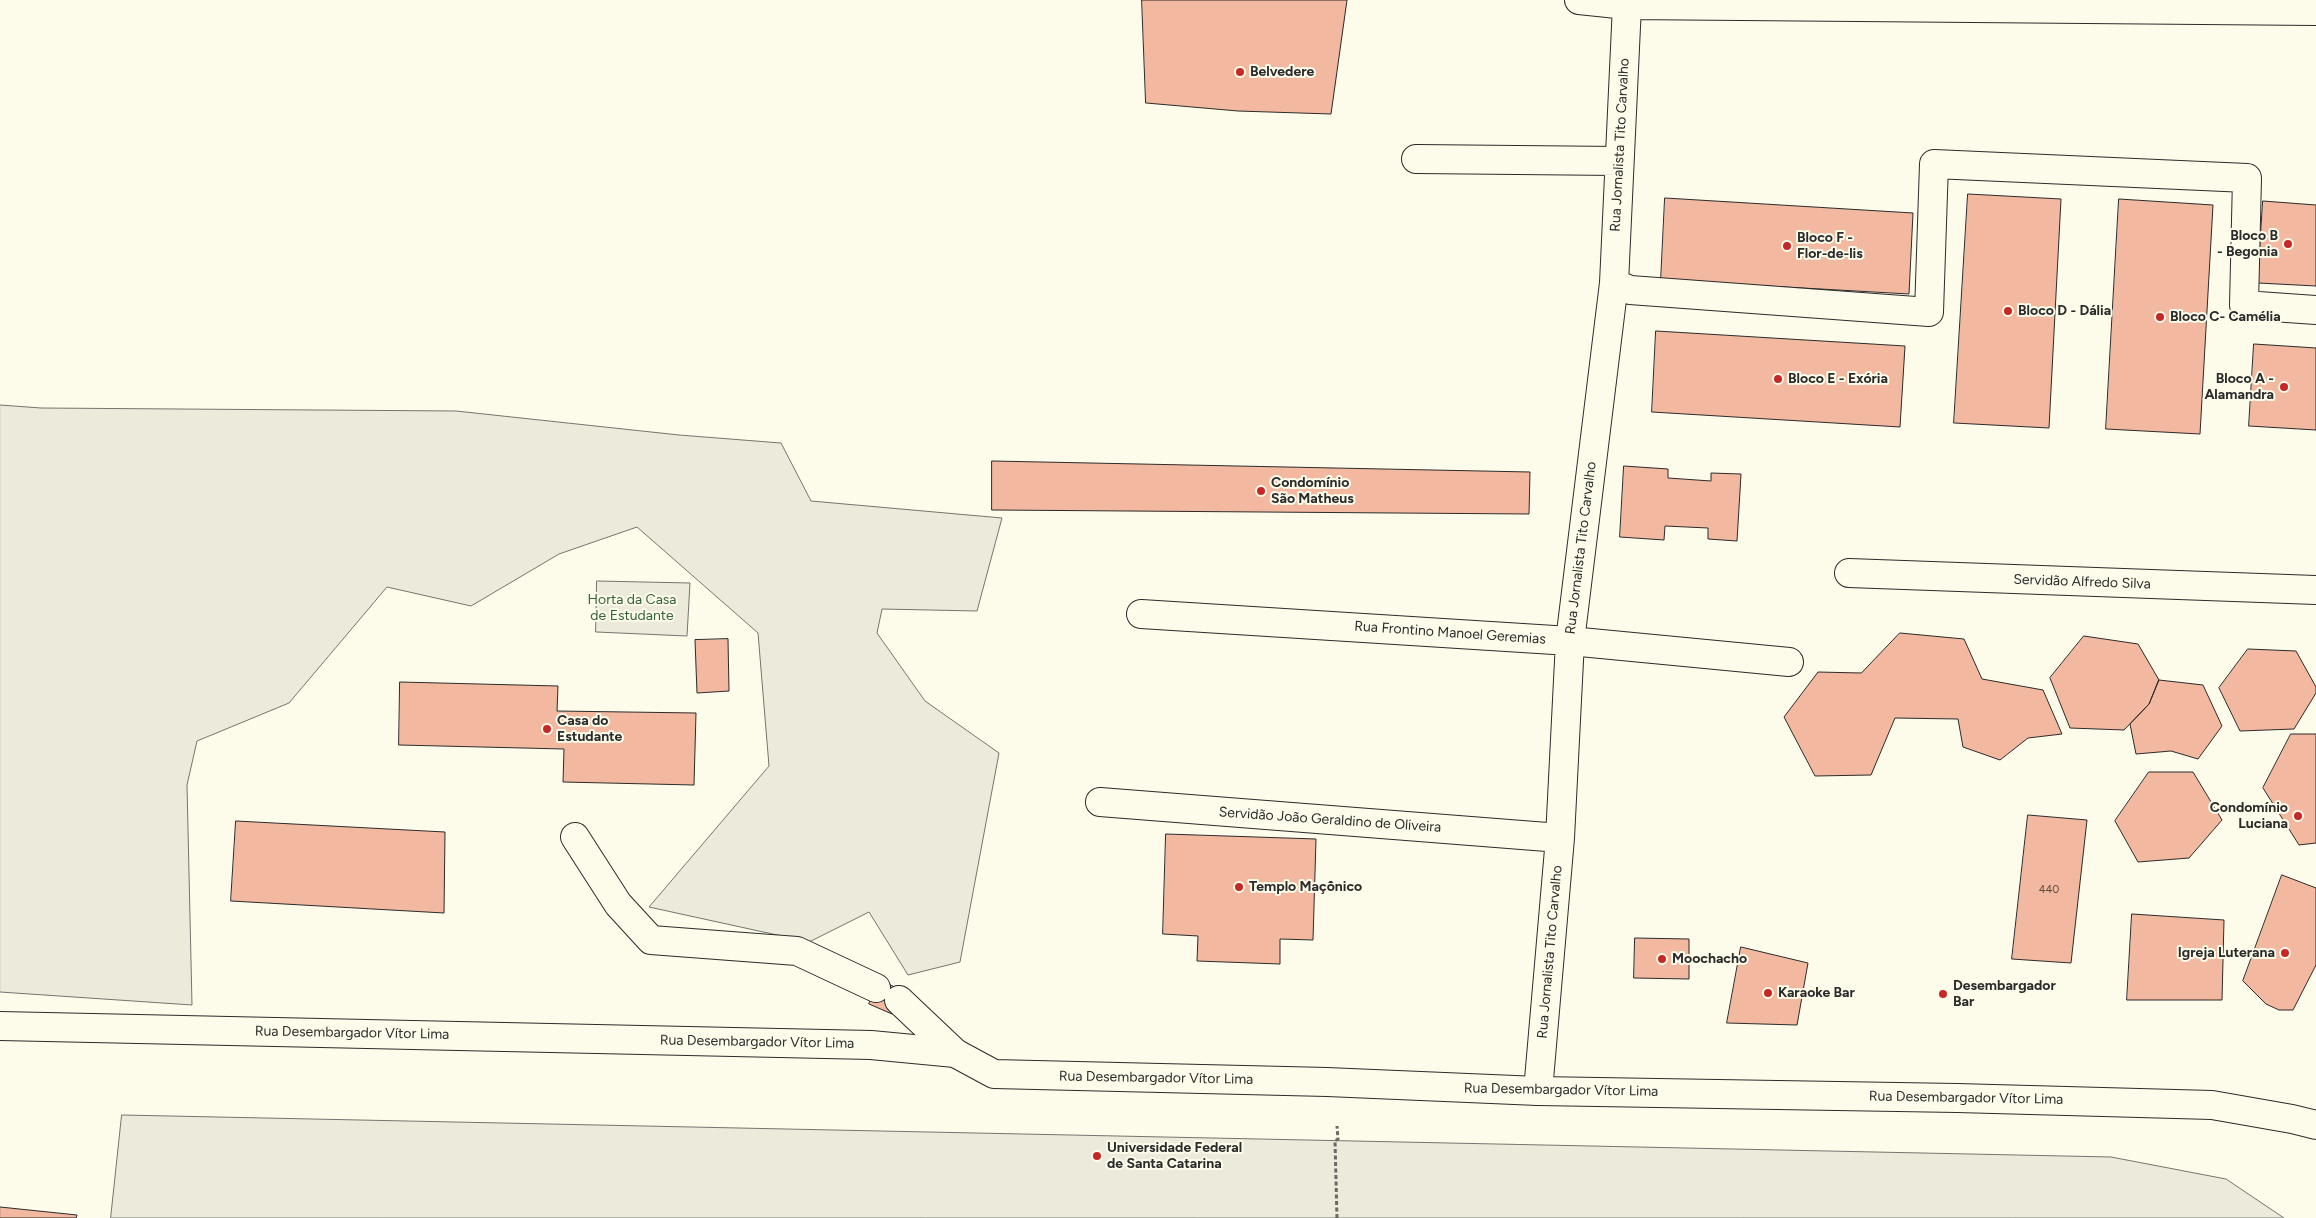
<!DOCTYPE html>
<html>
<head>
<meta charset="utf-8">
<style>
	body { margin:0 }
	canvas { display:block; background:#fdfbea }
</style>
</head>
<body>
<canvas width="2316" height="1218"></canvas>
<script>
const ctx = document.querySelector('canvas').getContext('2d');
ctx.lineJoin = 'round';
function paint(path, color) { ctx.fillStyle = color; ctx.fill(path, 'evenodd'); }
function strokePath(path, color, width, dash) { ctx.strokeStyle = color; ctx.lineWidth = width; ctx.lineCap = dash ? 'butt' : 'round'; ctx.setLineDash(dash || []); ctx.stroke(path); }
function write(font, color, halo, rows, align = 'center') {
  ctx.font = font + ' Figtree,sans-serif'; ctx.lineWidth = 4; ctx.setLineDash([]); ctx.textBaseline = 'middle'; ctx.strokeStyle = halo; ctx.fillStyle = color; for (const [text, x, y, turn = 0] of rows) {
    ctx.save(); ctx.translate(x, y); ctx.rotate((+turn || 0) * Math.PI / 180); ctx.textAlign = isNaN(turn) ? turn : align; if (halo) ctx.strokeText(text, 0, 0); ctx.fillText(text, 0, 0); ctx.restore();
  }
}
const green = new Path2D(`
	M 0,405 L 41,408 L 456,411 L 679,435 L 781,443 L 811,501 L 1002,518 L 977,611 L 882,609 L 877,633 L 925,701 L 999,753 L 960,962 L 908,975 L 869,912 L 809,942 L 649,907 L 769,766 L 758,633 L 637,527 L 559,554 L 471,606 L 387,587 L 289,703 L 197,741 L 187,785 L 192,1005 L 0,992 Z
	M 597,581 L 690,583 L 687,636 L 596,632 Z
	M 122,1115 L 2111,1157 L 2226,1179 L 2284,1218 L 111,1218 Z`);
paint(green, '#ecebdb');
strokePath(green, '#74746e', 1);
const building = new Path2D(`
	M 1142,0 L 1347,0 L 1331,114 L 1238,111 L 1146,103 Z
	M 1968,194 L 2061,199 L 2049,428 L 1954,423 Z
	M 1665,198 L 1913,213 L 1909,294 L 1661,280 Z
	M 2119,199 L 2213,205 L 2200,434 L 2106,429 Z
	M 2263,201 L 2316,205 L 2316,286 L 2258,283 Z
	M 1656,331 L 1905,346 L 1900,427 L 1652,412 Z
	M 2254,344 L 2316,348 L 2316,430 L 2249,426 Z
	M 992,461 L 1530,472 L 1529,514 L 992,510 Z
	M 1624,466 L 1668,469 L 1668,478 L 1711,481 L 1711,473 L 1741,474 L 1737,541 L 1708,539 L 1708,528 L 1665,526 L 1664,540 L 1620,537 Z
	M 1900,633 L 1964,639 L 1982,679 L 2043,690 L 2062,734 L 2028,738 L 2000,760 L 1963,747 L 1958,719 L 1895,718 L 1871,775 L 1815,776 L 1784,717 L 1818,672 L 1861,673 Z
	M 2084,636 L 2138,644 L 2159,680 L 2149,704 L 2124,730 L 2070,728 L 2050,678 Z
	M 728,639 L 729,691 L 697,693 L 695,640 Z
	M 2248,649 L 2296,651 L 2316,687 L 2316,693 L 2294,729 L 2240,731 L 2219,688 Z
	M 2159,680 L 2203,685 L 2222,726 L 2198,759 L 2171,751 L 2136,754 L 2130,724 L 2149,704 Z
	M 400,682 L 558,686 L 557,711 L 696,713 L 694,785 L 563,782 L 564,749 L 399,745 Z
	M 2291,734 L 2316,734 L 2316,843 L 2299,845 L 2263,788 Z
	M 2149,772 L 2193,772 L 2222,820 L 2189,858 L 2138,862 L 2115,821 Z
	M 2028,815 L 2087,820 L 2071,963 L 2012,959 Z
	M 236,821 L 445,832 L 444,913 L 231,901 Z
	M 1166,834 L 1316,839 L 1313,940 L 1280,939 L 1280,964 L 1197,961 L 1198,936 L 1163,934 Z
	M 2282,875 L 2316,888 L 2316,965 L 2293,1010 L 2279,1010 L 2266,1004 L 2243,981 Z
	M 2132,914 L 2224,920 L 2222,1000 L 2127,1000 Z
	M 1635,938 L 1689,939 L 1689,979 L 1634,978 Z
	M 1741,947 L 1808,963 L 1797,1025 L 1727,1023 Z
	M 880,980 L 903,991 L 892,1014 L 869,1004 Z
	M 0,1207 L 77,1215 L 76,1218 L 0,1218 Z`);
paint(building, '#f2b8a0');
strokePath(building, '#2b2b2b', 1);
const minor = new Path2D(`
	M 1579,0 L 1627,5 L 2316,11
	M 1416,159 L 1618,161
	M 1614,283 L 1630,290 L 1929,312 L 1934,164 L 2247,178 L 2244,305 L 2316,310
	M 1849,573 L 2316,590
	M 1141,614 L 1570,641 L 1789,662
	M 1100,802 L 1560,838
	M 575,837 L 618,904 L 651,940 L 797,951 L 876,988
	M 899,1000 L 955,1053
	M 1538,1091 L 1560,838 L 1570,641 L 1614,283 L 1627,5`);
const major = new Path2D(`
	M 0,1026 L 871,1045 L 955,1053 L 994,1074 L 1327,1082 L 1538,1091 L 1957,1098 L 2212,1105 L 2292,1119 L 2316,1125`);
strokePath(minor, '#2b2b2b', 30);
strokePath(major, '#2b2b2b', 30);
strokePath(new Path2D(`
	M 1337,1218 L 1335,1141 L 1338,1139 L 1337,1126`), '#6a6964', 3, [4, 2.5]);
strokePath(minor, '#fdfbea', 28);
strokePath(major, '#fdfbea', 28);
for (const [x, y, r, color] of [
	[1240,72,5,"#c62828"],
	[2288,244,5,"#c62828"],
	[1787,246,5,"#c62828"],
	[2008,311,5,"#c62828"],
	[2160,317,5,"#c62828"],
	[1778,379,5,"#c62828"],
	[2284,387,5,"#c62828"],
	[1261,491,5,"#c62828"],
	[547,729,5,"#c62828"],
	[2298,816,5,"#c62828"],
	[1239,887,5,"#c62828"],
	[2285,953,5,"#c62828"],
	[1662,959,5,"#c62828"],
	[1768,993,5,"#c62828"],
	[1943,994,5,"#c62828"],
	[1097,1156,5,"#c62828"]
]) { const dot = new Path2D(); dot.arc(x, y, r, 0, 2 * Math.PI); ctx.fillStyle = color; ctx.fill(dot); strokePath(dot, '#fdfbea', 2); }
write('11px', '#5d4e48', null, [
	["440",2049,890]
]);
write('bold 14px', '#2b2b2b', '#fdfbea', [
	["Belvedere",1250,72],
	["Bloco B",2278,236,"right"],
	["- Begonia",2278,252,"right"],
	["Bloco F -",1797,238],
	["Flor-de-lis",1797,254],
	["Bloco D - Dália",2018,311],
	["Bloco C- Camélia",2170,317],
	["Bloco E - Exória",1788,379],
	["Bloco A -",2274,379,"right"],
	["Alamandra",2274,395,"right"],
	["Condomínio",1271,483],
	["São Matheus",1271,499],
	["Casa do",557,721],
	["Estudante",557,737],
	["Condomínio",2288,808,"right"],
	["Luciana",2288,824,"right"],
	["Templo Maçônico",1249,887],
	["Igreja Luterana",2275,953,"right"],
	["Moochacho",1672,959],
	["Desembargador",1953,986],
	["Bar",1953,1002],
	["Karaoke Bar",1778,993],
	["Universidade Federal",1107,1148],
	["de Santa Catarina",1107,1164]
], 'left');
write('14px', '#2b2b2b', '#fdfbea', [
	["Rua Jornalista Tito Carvalho",1620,145,-87],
	["Rua Jornalista Tito Carvalho",1581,548,-83],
	["Servidão Alfredo Silva",2082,582,2],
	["Rua Frontino Manoel Geremias",1450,633,4],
	["Servidão João Geraldino de Oliveira",1330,820,4],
	["Rua Jornalista Tito Carvalho",1550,952,-85],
	["Rua Desembargador Vítor Lima",352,1033,1],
	["Rua Desembargador Vítor Lima",757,1042,1],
	["Rua Desembargador Vítor Lima",1156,1078,1],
	["Rua Desembargador Vítor Lima",1561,1090,1],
	["Rua Desembargador Vítor Lima",1966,1098,1]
]);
write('14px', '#34623c', '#fdfbea', [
	["Horta da Casa",632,600],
	["de Estudante",632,616]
]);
</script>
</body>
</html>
